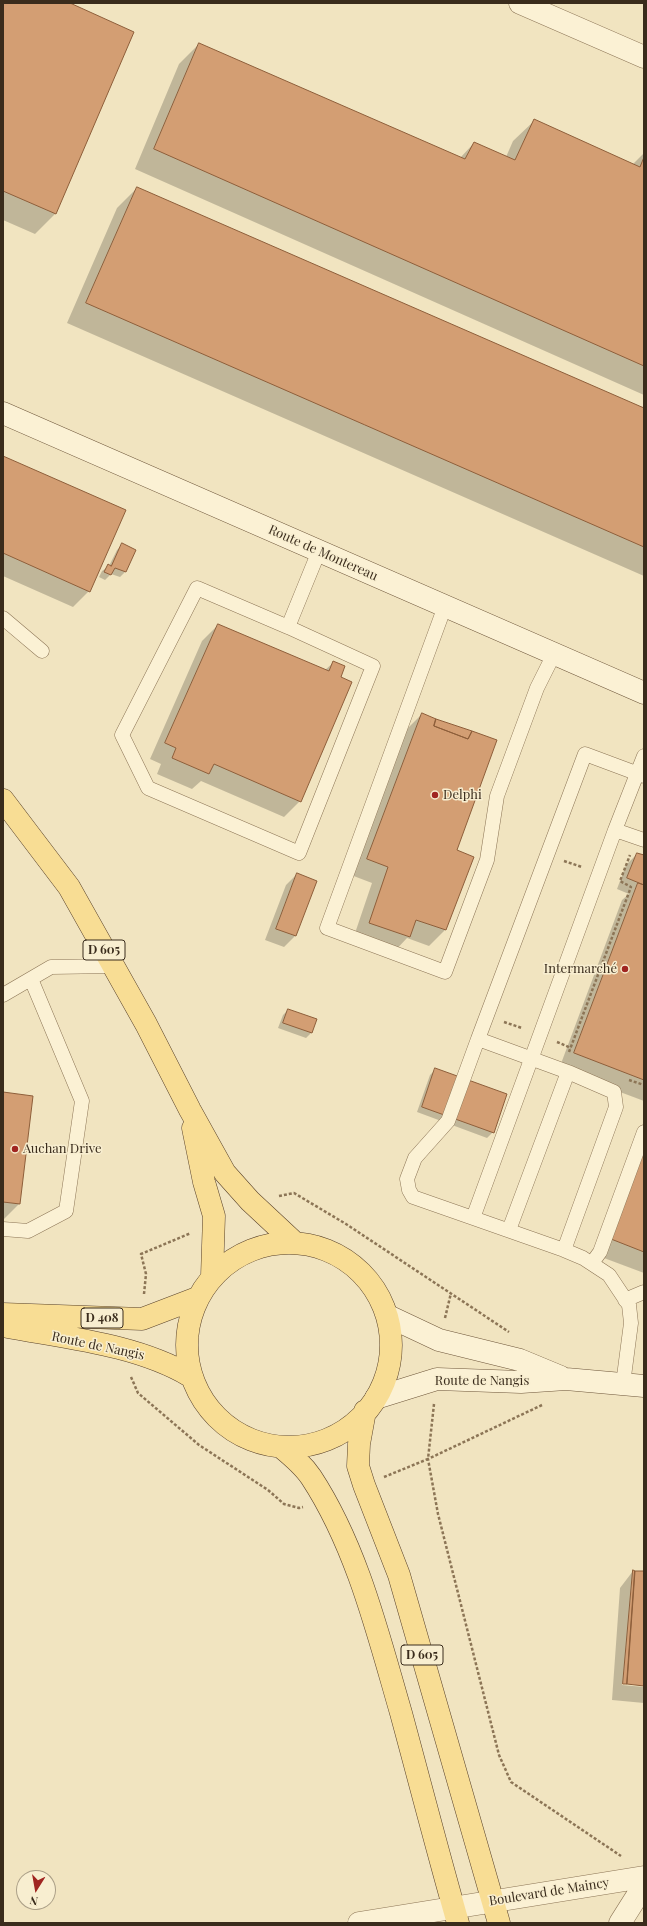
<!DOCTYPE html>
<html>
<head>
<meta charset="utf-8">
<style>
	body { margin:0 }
	#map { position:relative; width:647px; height:1926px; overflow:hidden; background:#f1e4c0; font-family:"Playfair Display",serif }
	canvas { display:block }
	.frame { position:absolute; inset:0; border:4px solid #3a2c1c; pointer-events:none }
	.north { position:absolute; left:16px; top:1870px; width:40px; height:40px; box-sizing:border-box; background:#f8eed0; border:1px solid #aca088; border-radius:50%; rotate:191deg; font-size:11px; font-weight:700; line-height:16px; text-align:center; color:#3a2c1c }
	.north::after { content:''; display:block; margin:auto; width:14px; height:18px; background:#a02521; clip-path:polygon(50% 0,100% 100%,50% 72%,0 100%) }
</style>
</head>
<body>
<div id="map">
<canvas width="647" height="1926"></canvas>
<div class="frame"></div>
<div class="north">N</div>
</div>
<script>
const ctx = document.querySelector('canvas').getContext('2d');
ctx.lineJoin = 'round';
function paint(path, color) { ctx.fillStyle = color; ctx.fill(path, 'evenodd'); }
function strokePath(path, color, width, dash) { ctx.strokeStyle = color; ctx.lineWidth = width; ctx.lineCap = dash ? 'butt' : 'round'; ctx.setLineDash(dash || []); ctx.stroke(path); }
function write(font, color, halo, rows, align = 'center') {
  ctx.font = font + ' "Playfair Display",serif'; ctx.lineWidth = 3; ctx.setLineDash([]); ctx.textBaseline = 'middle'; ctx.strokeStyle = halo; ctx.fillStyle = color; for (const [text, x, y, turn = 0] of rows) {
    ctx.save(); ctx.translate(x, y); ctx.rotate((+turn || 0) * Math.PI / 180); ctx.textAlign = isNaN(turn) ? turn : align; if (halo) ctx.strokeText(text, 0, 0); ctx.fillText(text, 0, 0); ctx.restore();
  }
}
paint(new Path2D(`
	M 3,3 L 68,3 L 132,33 L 55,214 L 35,234 L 3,220 Z
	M 199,44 L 460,158 L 474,143 L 506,157 L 513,141 L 534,121 L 632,165 L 644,153 L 644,395 L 135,169 L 179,64 Z
	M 137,188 L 644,409 L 644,576 L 67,323 L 117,208 Z
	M 3,457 L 89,591 L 73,607 L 3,576 Z
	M 123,544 L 134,550 L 125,572 L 120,577 L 111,574 L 105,580 L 99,577 L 102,571 L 109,566 L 117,550 Z
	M 218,625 L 325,670 L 333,663 L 340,677 L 300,801 L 284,817 L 201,781 L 192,789 L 157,774 L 161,764 L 150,759 L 202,641 Z
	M 422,714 L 456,851 L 472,858 L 445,930 L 429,946 L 407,938 L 393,953 L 353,939 L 372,883 L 351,875 L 406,730 Z
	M 637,854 L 644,856 L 644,1101 L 559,1069 L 622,900 L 629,894 L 617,889 L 626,865 Z
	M 297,874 L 315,881 L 295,936 L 284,947 L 265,940 L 286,885 Z
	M 288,1010 L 316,1020 L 311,1033 L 306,1038 L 278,1028 L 283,1015 Z
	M 436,1069 L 493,1132 L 487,1138 L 417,1112 L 430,1075 Z
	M 3,1093 L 19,1204 L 3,1220 Z
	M 644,1138 L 644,1273 L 596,1255 Z
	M 633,1571 L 644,1572 L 644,1685 L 622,1683 L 622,1685 L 644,1687 L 644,1703 L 612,1700 L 620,1588 Z`), '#0003');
const building = new Path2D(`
	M 3,3 L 70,3 L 134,32 L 56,214 L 3,191 Z
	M 199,43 L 465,159 L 474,142 L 515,160 L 534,119 L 640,167 L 644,157 L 644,366 L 154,149 Z
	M 137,187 L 644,408 L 644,547 L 86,303 Z
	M 3,456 L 126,510 L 90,592 L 3,553 Z
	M 122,543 L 136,550 L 126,572 L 115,568 L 111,575 L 104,572 L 108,564 L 111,566 Z
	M 218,624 L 329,671 L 333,661 L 345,666 L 341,677 L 352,682 L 301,802 L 214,764 L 209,774 L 172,758 L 176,748 L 165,743 Z
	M 422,713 L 436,719 L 434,726 L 468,739 L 472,731 L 497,740 L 457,850 L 474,857 L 446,930 L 416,920 L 410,937 L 369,923 L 388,867 L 367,859 Z
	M 436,719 L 472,731 L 468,739 L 434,726 Z
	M 637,853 L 644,855 L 644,885 L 627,878 Z
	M 297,873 L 317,881 L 296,936 L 276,929 Z
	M 638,883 L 644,885 L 644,1080 L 574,1053 Z
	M 288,1009 L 317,1019 L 312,1033 L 283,1023 Z
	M 435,1068 L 507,1094 L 494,1133 L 422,1107 Z
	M 3,1092 L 33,1096 L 20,1204 L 3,1202 Z
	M 644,1151 L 644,1252 L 611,1239 Z
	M 633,1570 L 635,1571 L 627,1684 L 623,1684 Z
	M 635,1571 L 644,1571 L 644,1686 L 627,1684 Z`);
paint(building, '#d39e73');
strokePath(building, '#8d5e3a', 1);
const lane = new Path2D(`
	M 445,606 L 327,928 L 445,972 L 487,860 L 497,796 L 537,688 L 554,654
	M 3,618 L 42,651
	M 288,627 L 373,666 L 299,853 L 148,788 L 122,735 L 197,588 L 288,627 L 319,551
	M 615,830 L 644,840
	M 3,995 L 51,967 L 113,966
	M 473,1218 L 413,1197 L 409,1190 L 407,1179 L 415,1158 L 448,1121 L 478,1039
	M 3,1229 L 28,1231 L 66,1211 L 82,1101 L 31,979
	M 509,1230 L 568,1072 L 478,1039 L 585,754 L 644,776
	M 564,1250 L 616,1107 L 614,1092 L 568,1072
	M 592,1263 L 600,1252 L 644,1132
	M 625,1300 L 644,1292
	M 623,1384 L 631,1323 L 629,1305 L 609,1275 L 583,1258 L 564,1250 L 473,1218 L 615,830 L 644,756`);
const street = new Path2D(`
	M 520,3 L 644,57
	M 359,1923 L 644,1877
	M 620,1923 L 644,1885`);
const secondary = new Path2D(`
	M 3,413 L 644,693
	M 388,1316 L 439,1340 L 520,1360 L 561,1377
	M 376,1398 L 437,1379 L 521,1382 L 566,1379 L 644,1386`);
const primary = new Path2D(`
	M 3,800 L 69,887 L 146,1024 L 190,1110 L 225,1173 L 250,1201 L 295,1243
	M 193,1128 L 204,1182 L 214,1216 L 212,1276
	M187 1345a102 102 0 1 1 204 0a102 102 0 1 1-204 0Z
	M 3,1314 L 142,1319 L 197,1298
	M 3,1326 C 65,1338 136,1344 190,1376
	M 365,1411 L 359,1444 L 358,1466 L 364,1485 L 399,1575 L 499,1923
	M 281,1447 C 292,1456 303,1465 311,1477 C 357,1547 378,1634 401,1713 C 420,1783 438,1853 458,1923`);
strokePath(lane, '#8c7556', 15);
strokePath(street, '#8c7556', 23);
strokePath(secondary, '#6e563a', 23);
strokePath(primary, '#59422b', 23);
strokePath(new Path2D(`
	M 564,861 L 582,867
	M 504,1022 L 522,1028
	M 557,1042 L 571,1048
	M 569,1052 L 631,887 L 620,881 L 630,855
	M 629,1080 L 644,1085
	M 279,1196 L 294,1193 L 346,1224 L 509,1332
	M 144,1294 L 146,1274 L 141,1254 L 191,1233
	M 445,1318 L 451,1293
	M 131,1377 L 138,1393 L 199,1445 L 268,1490 L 284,1504 L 299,1508 L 303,1507
	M 542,1405 L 428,1459 L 438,1514 L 499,1755 L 511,1782 L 621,1856
	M 384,1477 L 428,1459 L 434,1404`), '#8c7556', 2.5, [3, 2]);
strokePath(lane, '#fbf1d4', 14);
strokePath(street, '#fbf1d4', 22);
strokePath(secondary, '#fbf1d4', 22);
strokePath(primary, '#f8dd94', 22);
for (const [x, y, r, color] of [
	[435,795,4,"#a02521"],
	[625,969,4,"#a02521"],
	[15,1149,4,"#a02521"]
]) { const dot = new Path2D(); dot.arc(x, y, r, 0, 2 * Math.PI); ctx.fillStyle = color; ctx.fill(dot); strokePath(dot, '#f8eed0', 1.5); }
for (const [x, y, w] of [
	[104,950,42],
	[102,1318,42],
	[422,1655,42]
]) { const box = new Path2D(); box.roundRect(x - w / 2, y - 10, w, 20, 3); ctx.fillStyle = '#f8eed0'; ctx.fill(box); strokePath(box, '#3a2c1c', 1); }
write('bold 12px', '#3a2c1c', null, [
	["D 605",104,950],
	["D 408",102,1318],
	["D 605",422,1655]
]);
write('13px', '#3a2c1c', '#f8eed0', [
	["Route de Montereau",323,553,24],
	["Route de Nangis",98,1346,12],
	["Route de Nangis",482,1381],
	["Boulevard de Maincy",549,1892,-9]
]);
write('13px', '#3a2c1c', '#f8eed0', [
	["Delphi",443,795],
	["Intermarché",617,969,"right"],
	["Auchan Drive",23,1149]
], 'left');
</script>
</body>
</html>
